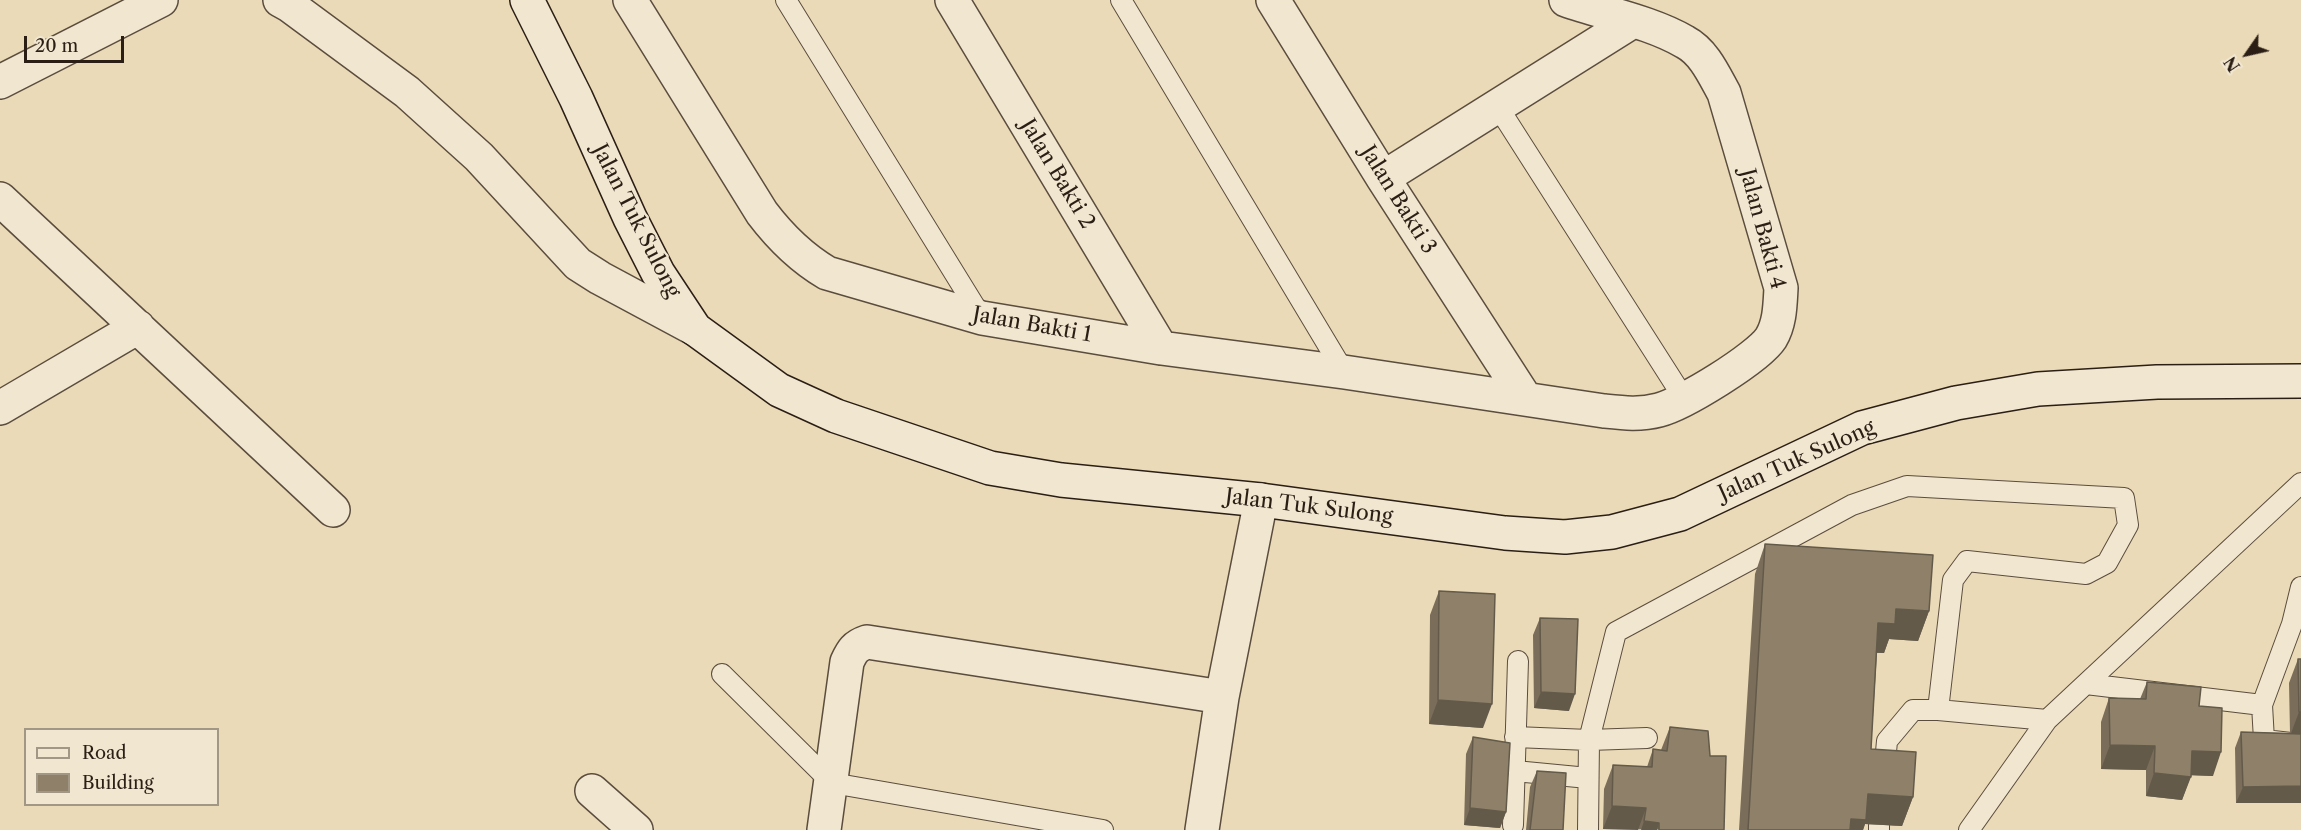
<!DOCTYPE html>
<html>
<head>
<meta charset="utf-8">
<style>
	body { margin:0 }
	#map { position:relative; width:2301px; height:830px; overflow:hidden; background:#eadab7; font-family:"Libre Caslon Text",serif }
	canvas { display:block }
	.legend { position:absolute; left:24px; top:728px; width:195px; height:78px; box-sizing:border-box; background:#f1e7d0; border:2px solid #a29785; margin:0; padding:8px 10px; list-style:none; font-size:18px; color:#2b1e15 }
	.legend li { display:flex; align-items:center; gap:12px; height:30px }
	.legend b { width:30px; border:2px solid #a29785 }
	.north { position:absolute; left:2217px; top:24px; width:60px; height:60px; -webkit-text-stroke:4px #f1e7d0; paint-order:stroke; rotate:236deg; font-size:16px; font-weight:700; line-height:24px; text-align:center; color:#2b1e15 }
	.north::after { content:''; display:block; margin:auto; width:21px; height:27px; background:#2b1e15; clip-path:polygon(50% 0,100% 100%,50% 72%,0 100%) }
	.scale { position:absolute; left:24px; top:36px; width:100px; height:27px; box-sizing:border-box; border:3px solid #2b1e15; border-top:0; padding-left:8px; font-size:18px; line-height:21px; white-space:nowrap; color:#2b1e15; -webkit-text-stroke:4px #f1e7d0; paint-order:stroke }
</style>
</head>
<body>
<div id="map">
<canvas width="2301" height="830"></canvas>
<ul class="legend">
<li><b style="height:8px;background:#f1e7d0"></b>Road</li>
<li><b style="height:16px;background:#8e8069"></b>Building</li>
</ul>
<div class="north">N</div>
<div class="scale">20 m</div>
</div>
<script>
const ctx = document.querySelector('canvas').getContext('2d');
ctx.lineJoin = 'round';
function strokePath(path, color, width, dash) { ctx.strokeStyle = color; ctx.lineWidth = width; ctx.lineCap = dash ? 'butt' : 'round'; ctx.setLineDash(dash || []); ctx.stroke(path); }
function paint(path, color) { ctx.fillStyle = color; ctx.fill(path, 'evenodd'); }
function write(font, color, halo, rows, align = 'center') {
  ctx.font = font + ' "Libre Caslon Text",serif'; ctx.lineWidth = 4.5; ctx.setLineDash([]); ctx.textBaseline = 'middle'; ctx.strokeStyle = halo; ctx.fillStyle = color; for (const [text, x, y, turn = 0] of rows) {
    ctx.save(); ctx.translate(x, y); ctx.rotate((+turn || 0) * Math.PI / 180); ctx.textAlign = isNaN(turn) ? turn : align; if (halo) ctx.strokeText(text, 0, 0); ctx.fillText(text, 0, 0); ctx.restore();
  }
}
const lane = new Path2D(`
	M 786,0 L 982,318
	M 1121,0 L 1344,372
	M 1498,107 L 1685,400
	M 722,674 L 832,783 L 1103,830
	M 2086,684 L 2262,705 L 2264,740 L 2301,744
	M 2262,705 L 2292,624 L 2301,587
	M 1515,737 L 1589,740 L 1647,738
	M 1515,771 L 1588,778
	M 1884,774 L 1887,741 L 1913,710 L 1938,710 L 2047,720
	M 1513,825 L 1518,661
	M 1588,830 L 1589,740 L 1616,632 L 1852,505 L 1907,486 L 2124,498 L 2128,525 L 2107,563 L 2086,574 L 1967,561 L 1953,580 L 1938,710
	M 1879,830 L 1879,825
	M 1969,830 L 2047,720 L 2301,483`);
const street = new Path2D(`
	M 280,0 L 289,5 L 407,92 L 479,157 L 578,264 L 600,278 L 695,329
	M 630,0 L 762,213 C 781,238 800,257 827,273 L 982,318 L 1161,348 L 1344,372 L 1604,411 C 1623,413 1640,415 1659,410 C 1683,404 1758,358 1771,338 C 1780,323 1780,305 1781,288 L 1724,93 C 1714,75 1704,52 1685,42 C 1651,22 1603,13 1566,0
	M 952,0 L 1161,348
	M 1273,0 L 1383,178 L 1525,398
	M 0,82 L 161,0
	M 1383,178 L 1633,21
	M 0,199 L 333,510
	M 0,408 L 138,327
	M 592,791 L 636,830
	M 824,830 L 847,662 C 852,651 855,646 867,642 L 1222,697
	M 1202,830 L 1222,697 L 1261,500`);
const secondary = new Path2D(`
	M 527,0 L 576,98 L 630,218 L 658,273 L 695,329 L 779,390 L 836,416 L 990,468 L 1061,480 L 1261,500 L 1505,533 L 1565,537 L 1612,532 L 1680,514 L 1862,428 L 1956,403 L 2038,389 L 2157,382 L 2301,381`);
strokePath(lane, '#5b4d3e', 22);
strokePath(street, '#5b4d3e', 36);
strokePath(secondary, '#2b1e15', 36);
strokePath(lane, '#f1e7d0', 20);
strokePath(street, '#f1e7d0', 33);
strokePath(secondary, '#f1e7d0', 33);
paint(new Path2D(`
	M 1765,544 L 1929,611 L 1918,641 L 1889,639 L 1884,653 L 1877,653 L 1871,749 L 1913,797 L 1902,826 L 1865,824 L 1863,830 L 1739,830 L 1755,574 Z
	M 1439,591 L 1483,728 L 1429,724 L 1430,615 Z
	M 1540,618 L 1569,711 L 1534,708 L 1533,635 Z
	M 2298,659 L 2301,803 L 2236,803 L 2235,748 L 2241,732 L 2290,733 L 2289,683 Z
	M 2147,682 L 2199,706 L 2213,776 L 2191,775 L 2182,800 L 2146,796 L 2146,770 L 2101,769 L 2101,722 L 2109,698 L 2140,699 Z
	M 1670,727 L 1710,756 L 1724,830 L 1603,829 L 1604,789 L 1613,765 L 1647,767 L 1653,749 L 1661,750 Z
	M 1473,737 L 1506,812 L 1500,828 L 1464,825 L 1466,754 Z
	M 1537,771 L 1563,830 L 1526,830 L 1530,787 Z`), '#7a6e5a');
paint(new Path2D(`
	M 1896,609 L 1929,611 L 1918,641 L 1889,639 L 1884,653 L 1868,652 L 1878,623 Z
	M 1541,692 L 1575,694 L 1569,711 L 1534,708 Z
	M 1438,700 L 1492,704 L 1483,728 L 1429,724 Z
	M 2299,712 L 2301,712 L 2301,736 L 2290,736 Z
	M 2110,745 L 2155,746 L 2146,770 L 2101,769 Z
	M 2192,751 L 2221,752 L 2213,776 L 2183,775 Z
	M 2154,773 L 2191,777 L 2182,800 L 2146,796 Z
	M 2301,786 L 2301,803 L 2236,803 L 2243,787 Z
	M 1868,794 L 1913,797 L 1902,826 L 1865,824 L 1863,830 L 1847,830 L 1851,819 Z
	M 1612,806 L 1646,808 L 1638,830 L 1603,829 Z
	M 1470,808 L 1506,812 L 1500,828 L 1464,825 Z
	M 1644,821 L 1659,823 L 1657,830 L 1641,830 Z`), '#635a4a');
const building = new Path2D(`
	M 1765,544 L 1933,555 L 1929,611 L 1896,609 L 1895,624 L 1878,623 L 1871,749 L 1916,752 L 1913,797 L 1868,794 L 1866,820 L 1851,819 L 1850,830 L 1748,830 Z
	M 1439,591 L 1495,594 L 1492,704 L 1438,700 Z
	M 1540,618 L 1578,619 L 1575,694 L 1541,692 Z
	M 2298,659 L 2301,659 L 2301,712 L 2299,712 Z
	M 2147,682 L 2201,687 L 2199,706 L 2222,708 L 2221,752 L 2192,751 L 2191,777 L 2154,773 L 2155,746 L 2110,745 L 2109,698 L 2146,699 Z
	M 1670,727 L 1708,731 L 1710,756 L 1726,756 L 1724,830 L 1659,830 L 1659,823 L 1644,821 L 1646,808 L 1612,806 L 1613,765 L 1652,767 L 1653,749 L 1667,751 Z
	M 2241,732 L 2301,734 L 2301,786 L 2243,787 Z
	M 1473,737 L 1510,743 L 1506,812 L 1470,808 Z
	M 1537,771 L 1566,773 L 1563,830 L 1530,830 Z`);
paint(building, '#8e8069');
strokePath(building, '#635a4a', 1.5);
write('21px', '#2b1e15', '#f1e7d0', [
	["Jalan Bakti 2",1057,174,59],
	["Jalan Bakti 3",1398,200,58],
	["Jalan Tuk Sulong",636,221,63],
	["Jalan Bakti 4",1762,229,75],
	["Jalan Bakti 1",1032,325,10],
	["Jalan Tuk Sulong",1797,461,-24],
	["Jalan Tuk Sulong",1309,507,7]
]);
</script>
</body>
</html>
